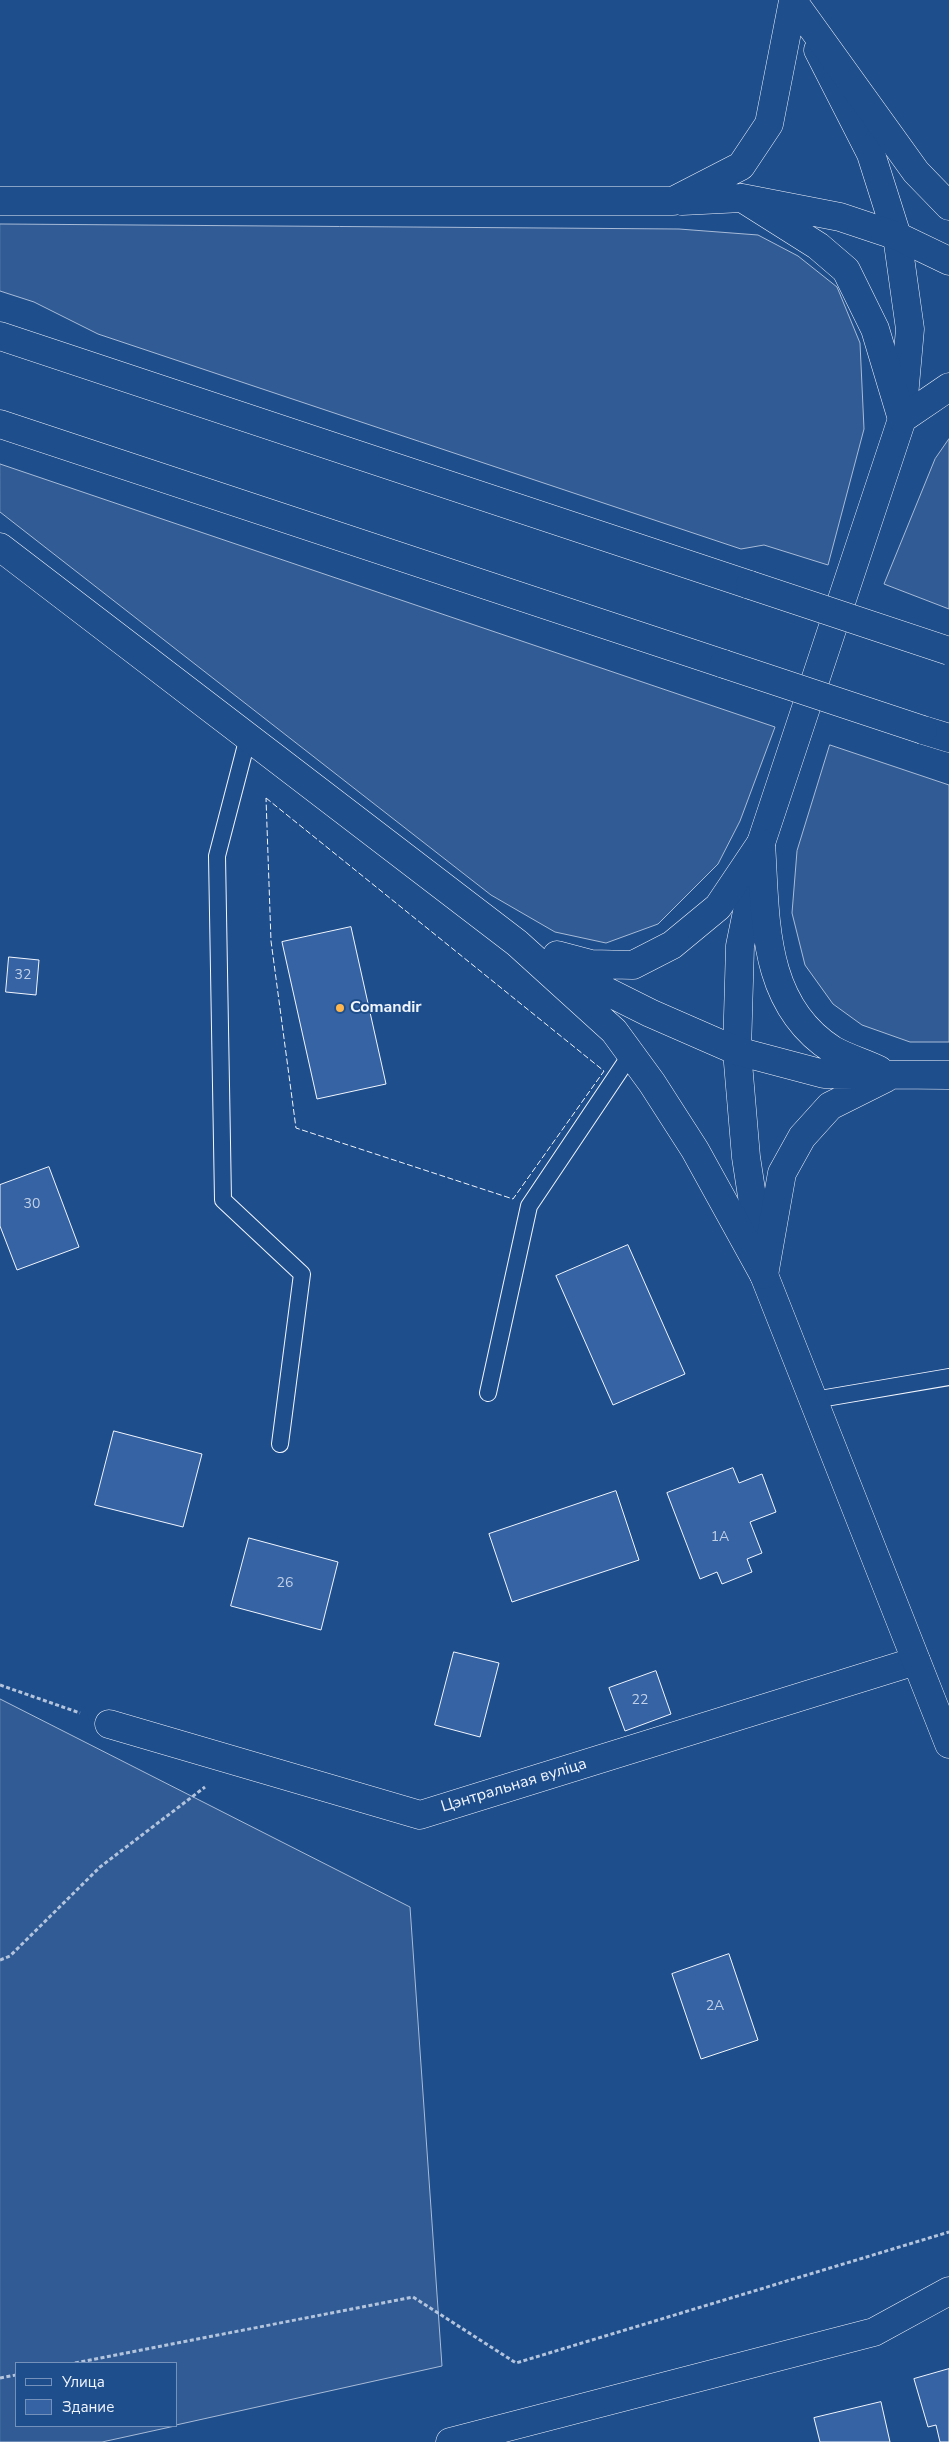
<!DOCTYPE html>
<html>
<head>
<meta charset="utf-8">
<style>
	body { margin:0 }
	#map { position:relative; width:949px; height:2442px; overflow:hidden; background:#1f4e8c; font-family:"Nunito Sans",sans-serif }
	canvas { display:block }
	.legend { position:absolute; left:15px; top:2362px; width:162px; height:65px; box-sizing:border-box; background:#1f4e8c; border:1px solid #7391ba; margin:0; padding:6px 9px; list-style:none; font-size:15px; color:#f2f6ff }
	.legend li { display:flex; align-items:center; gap:10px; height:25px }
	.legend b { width:25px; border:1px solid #7391ba }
</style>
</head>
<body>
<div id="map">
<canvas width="949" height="2442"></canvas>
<ul class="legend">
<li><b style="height:6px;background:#1f4e8c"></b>Улица</li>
<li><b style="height:14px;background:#3563a3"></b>Здание</li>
</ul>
</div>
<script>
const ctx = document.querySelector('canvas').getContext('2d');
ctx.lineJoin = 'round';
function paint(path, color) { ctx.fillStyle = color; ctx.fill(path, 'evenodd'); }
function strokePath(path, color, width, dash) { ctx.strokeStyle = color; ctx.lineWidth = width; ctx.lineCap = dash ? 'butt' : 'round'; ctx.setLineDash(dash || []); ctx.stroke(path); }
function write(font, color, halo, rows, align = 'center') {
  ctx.font = font + ' "Nunito Sans",sans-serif'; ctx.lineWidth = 4; ctx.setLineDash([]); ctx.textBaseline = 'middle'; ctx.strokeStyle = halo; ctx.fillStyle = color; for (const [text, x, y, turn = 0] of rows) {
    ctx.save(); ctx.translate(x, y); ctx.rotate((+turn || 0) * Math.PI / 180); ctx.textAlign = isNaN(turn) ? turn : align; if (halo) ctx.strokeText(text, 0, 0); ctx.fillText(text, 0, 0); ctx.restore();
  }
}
const built = new Path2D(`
	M 0,224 L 679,229 L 758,235 L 798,256 L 837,287 L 860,343 L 864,429 L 828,565 L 764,545 L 741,549 L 98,334 L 34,302 L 0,291 Z
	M 949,439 L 949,609 L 884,584 L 935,459 Z
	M 0,464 L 775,727 L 740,821 L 718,864 L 658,924 L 606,943 L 555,932 L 491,895 L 0,512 Z
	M 830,745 L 949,785 L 949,1042 L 910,1042 L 862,1025 L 833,1004 L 805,965 L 792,913 L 797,851 Z
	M 0,1699 L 410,1907 L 442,2366 L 176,2425 L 176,2363 L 16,2363 L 16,2426 L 175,2426 L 102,2442 L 0,2442 Z`);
paint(built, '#305b95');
strokePath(built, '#a8bbd7', 1);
const building = new Path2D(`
	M 351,927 L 386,1084 L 317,1099 L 282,942 Z
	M 9,957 L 39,960 L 36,995 L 6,992 Z
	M 49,1167 L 79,1247 L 17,1270 L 0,1226 L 0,1185 Z
	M 628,1245 L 685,1374 L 613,1405 L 556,1276 Z
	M 114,1431 L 202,1454 L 183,1527 L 95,1505 Z
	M 733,1468 L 739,1483 L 762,1474 L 776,1512 L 750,1522 L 762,1553 L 747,1559 L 752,1572 L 722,1584 L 717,1572 L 700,1579 L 667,1493 Z
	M 616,1491 L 639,1560 L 512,1602 L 489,1534 Z
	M 249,1538 L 338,1562 L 321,1630 L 231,1606 Z
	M 454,1652 L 499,1663 L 480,1737 L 435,1725 Z
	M 656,1671 L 671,1714 L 625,1731 L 609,1688 Z
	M 729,1954 L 758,2040 L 701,2059 L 672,1974 Z
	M 949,2369 L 949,2442 L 940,2442 L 936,2425 L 928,2427 L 914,2379 Z
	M 881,2402 L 890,2442 L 820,2442 L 814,2418 Z`);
paint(building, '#3563a3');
strokePath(building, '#f2f6ff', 1);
const service = new Path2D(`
	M 248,737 L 217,856 L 223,1200 L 302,1274 L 280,1444
	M 488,1393 L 529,1206 L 631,1054
	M 814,1400 L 949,1377`);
const minor = new Path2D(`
	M 109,1724 L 420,1815 L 916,1661
	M 450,2442 L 874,2332 L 949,2291`);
const tertiary = new Path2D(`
	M 737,1051 L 746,1157 L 764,1275 L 949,1744`);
const secondary = new Path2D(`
	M 737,1051 L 740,946 L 761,843 L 902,419 L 910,329 L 897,236 L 871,154 L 818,50`);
const trunk = new Path2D(`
	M 793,1 L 916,172 L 949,206
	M 742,198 L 818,246 L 846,270 L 875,329 L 902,419 L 949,387
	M 0,201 L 673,201 L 741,166 L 769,124 L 793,1
	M 682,201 L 742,198 L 840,217 L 897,236 L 949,261
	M 0,336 L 750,585
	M 0,424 L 724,664
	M 0,547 L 517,943 L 614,1031 L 652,1083 L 695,1150 L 764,1275
	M 923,730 L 949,738
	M 761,843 C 766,919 761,1004 833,1050 C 847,1058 865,1063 879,1070
	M 557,955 L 591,964 L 633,965 L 672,945 L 718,907 L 761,843
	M 562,969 L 650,1013 L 737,1051 L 824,1074 L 949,1075
	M 764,1275 L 782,1173 L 802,1137 L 830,1106 L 886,1078`);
strokePath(service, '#f2f6ff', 18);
strokePath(minor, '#f2f6ff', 29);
strokePath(tertiary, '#f2f6ff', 29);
strokePath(secondary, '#f2f6ff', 29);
strokePath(trunk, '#f2f6ff', 29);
strokePath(new Path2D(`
	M 0,1685 L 80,1713
	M 0,1960 L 10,1956 L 100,1867 L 205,1787
	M 75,2363 L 413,2297 L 516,2363 L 949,2232
	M 0,2378 L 16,2375`), '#b3c4dc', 3, [4, 2.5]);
strokePath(service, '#1f4e8c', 16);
strokePath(minor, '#1f4e8c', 28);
strokePath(tertiary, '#1f4e8c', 28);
strokePath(secondary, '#1f4e8c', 28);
strokePath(trunk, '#1f4e8c', 28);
const trunkBridge = new Path2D(`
	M 750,585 L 949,651
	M 724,664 L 923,730`);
strokePath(trunkBridge, '#f2f6ff', 29, []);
strokePath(trunkBridge, '#1f4e8c', 28);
strokePath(new Path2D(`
	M 266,798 L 604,1071 L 513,1199 L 296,1128 L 271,941 Z`), '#f2f6ff', 1, [6, 2.5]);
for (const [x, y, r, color] of [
	[340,1008,5,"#ffb74d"]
]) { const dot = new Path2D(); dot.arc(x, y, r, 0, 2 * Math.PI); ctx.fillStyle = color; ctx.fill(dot); strokePath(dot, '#1f4e8c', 2); }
write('14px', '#c3d1e8', null, [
	["32",23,976],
	["30",32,1205],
	["1А",720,1538],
	["26",285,1584],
	["22",640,1701],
	["2А",715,2007]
]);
write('bold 16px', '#f2f6ff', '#1f4e8c', [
	["Comandir",350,1008]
], 'left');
write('16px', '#f2f6ff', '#1f4e8c', [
	["Цэнтральная вуліца",514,1786,-17]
]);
</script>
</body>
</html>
